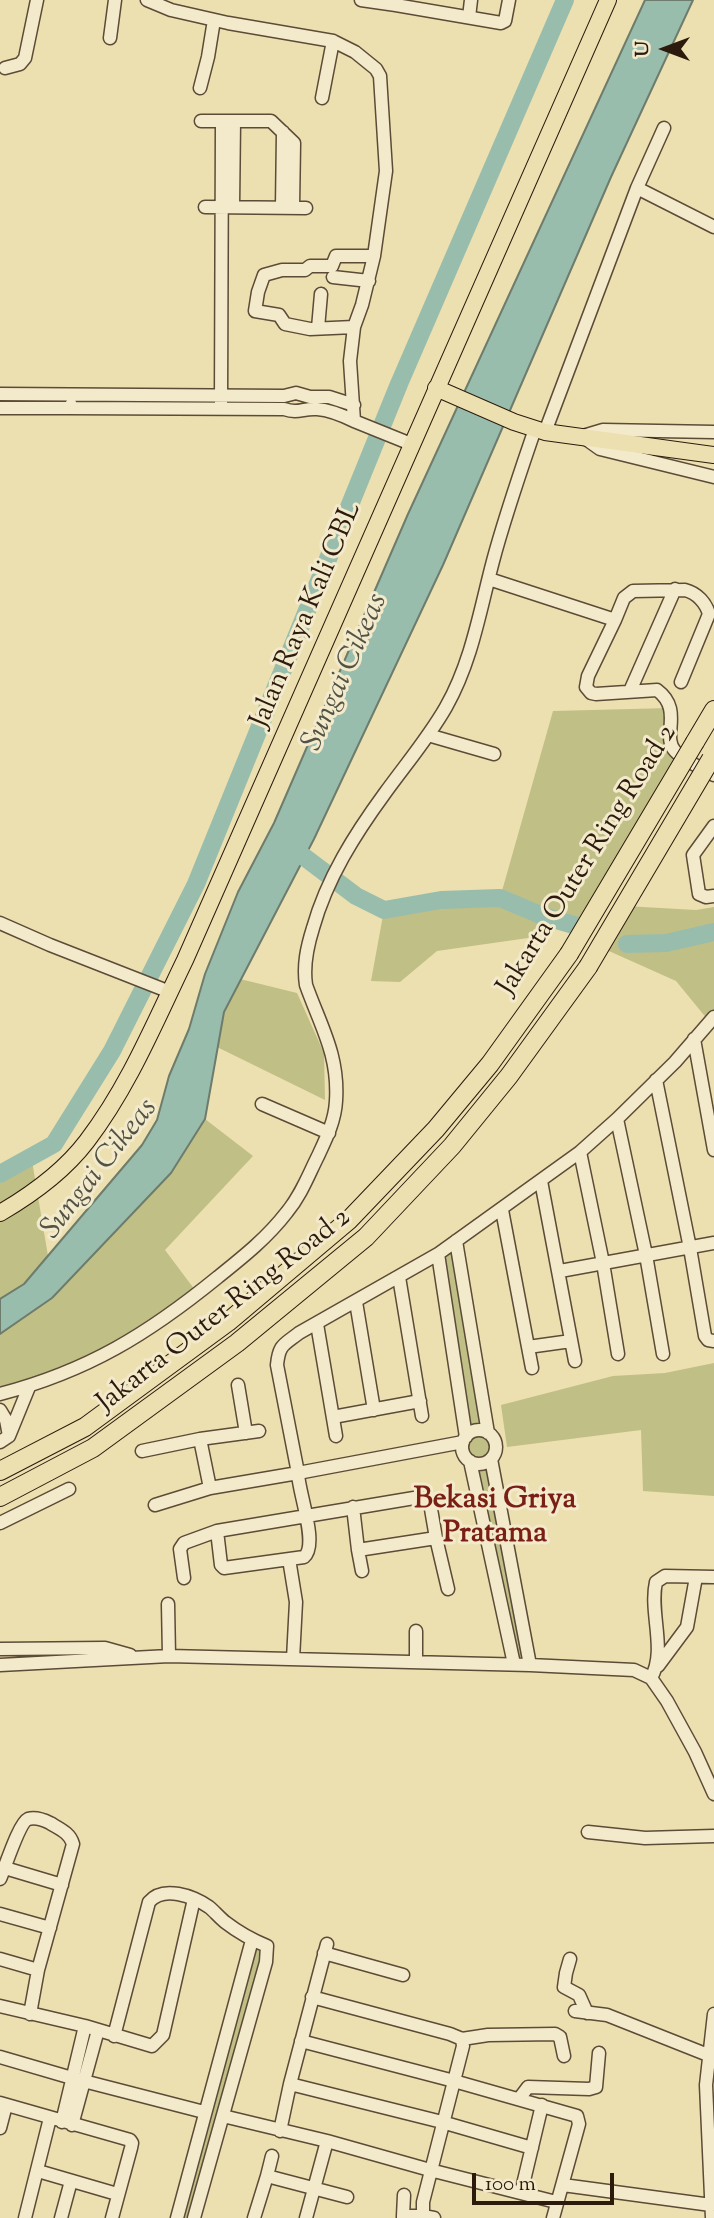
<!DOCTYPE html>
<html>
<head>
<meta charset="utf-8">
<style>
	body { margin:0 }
	#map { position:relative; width:714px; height:2218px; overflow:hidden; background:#ecdfb0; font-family:"Sorts Mill Goudy",serif }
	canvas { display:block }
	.north { position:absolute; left:630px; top:14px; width:70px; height:70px; -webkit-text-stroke:5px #f3eacc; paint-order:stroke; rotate:270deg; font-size:19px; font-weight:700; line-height:28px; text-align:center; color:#2c1a0d }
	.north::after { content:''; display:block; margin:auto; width:24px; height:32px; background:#2c1a0d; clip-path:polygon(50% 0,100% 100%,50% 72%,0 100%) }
	.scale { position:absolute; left:472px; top:2173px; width:142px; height:32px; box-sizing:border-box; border:4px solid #2c1a0d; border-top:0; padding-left:9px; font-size:21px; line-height:24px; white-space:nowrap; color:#2c1a0d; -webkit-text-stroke:5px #f3eacc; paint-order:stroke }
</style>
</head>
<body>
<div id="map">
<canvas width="714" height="2218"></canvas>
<div class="north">U</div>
<div class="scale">100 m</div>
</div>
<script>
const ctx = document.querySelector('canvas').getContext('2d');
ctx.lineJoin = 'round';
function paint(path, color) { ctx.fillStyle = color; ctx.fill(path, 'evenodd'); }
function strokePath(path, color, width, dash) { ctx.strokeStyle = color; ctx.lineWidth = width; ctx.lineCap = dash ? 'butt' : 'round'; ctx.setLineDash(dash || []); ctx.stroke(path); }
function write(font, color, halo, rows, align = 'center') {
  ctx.font = font + ' "Sorts Mill Goudy",serif'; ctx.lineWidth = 6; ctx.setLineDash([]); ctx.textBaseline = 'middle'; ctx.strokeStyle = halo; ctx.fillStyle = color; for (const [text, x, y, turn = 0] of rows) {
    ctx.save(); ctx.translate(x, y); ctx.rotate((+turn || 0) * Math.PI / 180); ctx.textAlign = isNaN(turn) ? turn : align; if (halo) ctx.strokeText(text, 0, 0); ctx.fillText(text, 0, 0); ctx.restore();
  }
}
paint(new Path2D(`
	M 670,708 L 670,743 L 685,759 L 584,928 L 547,917 L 528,938 L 437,951 L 400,982 L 371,981 L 384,910 L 441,900 L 500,898 L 553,711 Z
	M 625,906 L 696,910 L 714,907 L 714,1015 L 708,1020 L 676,981 L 600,947 Z
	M 240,979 L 297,993 L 324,1053 L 325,1100 L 217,1047 L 224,1012 Z
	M 205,1119 L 253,1156 L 165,1250 L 198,1294 L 87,1364 L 0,1394 L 0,1334 L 52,1298 L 171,1173 Z
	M 32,1161 L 48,1256 L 24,1284 L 0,1299 L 0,1181 Z
	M 456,1241 L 491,1435 L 495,1443 L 494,1456 L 530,1665 L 514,1664 L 463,1452 L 438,1254 Z
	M 714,1363 L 714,1496 L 643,1491 L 641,1430 L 507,1447 L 501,1405 L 613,1376 L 665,1373 Z
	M 252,1940 L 267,1946 L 194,2218 L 177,2218 Z`), '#c0bf86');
const water = new Path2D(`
	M 645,0 L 693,0 L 611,177 L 443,565 L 314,839 L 224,1012 L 205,1119 L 171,1173 L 52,1298 L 0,1334 L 0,1299 L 24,1284 L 142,1145 L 157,1120 L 169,1076 L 189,1029 L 205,974 L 238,892 L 274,823 L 408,514 Z`);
paint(water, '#99bdac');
strokePath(water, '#6d7c6c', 2);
strokePath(new Path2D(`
	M 299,853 L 356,896 L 384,910 L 441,900 L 500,898 L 543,916 L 584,928
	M 627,944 L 666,943 L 714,932
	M 0,1174 L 54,1144 L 112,1051 L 196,884 L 399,384 L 565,0`), '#99bdac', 18);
const minor = new Path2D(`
	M 147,0 L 171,10 L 228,23 L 333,41 L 355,52 L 376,69 L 380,76 L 386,171 L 374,256 L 362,305 L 354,327 L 350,361 L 354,421 L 411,444
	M 361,0 L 396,5
	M 397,0 L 396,5 L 501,23 L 505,21 L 509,0
	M 469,17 L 471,0
	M 110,38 L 115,0
	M 5,68 L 20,64 L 25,58 L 37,0
	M 200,88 L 208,57 L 214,20
	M 322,98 L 333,41
	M 201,121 L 271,121 L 294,143 L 293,207
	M 637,188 L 714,227
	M 205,207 L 306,208
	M 233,207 L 234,121
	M 282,207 L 283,132
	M 333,277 L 369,281
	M 354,327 L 310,329 L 285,324 L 279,315 L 255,311 L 258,292 L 264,275 L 282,270 L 305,270 L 310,266 L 332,266 L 336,256 L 374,256
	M 318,328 L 321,294
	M 0,394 L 284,396 L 296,393 L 310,397 L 329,397 L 354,405
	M 221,404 L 222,121
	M 0,408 L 71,408 L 71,405
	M 67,408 L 284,409 C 299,414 302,408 317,409 C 330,410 342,415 354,421
	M 545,432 L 637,188 L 664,128
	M 583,436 L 603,430 L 714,432
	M 586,439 L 600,449 L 714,477
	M 489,579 L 615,620 L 588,676 L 586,687 L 591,693 L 596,694 L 657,690 C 684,710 661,736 675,751 C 684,761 702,768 714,775
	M 615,620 L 624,598 L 633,591 L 685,590 C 697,593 706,603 709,614 L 681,682
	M 630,691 L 675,589
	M 428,735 L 494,754
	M 714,826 L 693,855 L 699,894 L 706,897 L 714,896
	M 0,923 L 50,945 L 170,992
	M 694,1039 L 714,1150
	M 656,1080 L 690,1248 L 705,1336 L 708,1340 L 714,1341
	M 262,1104 L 329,1133
	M 617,1119 L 646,1255 L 663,1354
	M 580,1152 L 603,1263 L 618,1354
	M 541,1181 L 575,1361
	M 502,1210 L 532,1368
	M 456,1241 L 488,1433
	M 438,1254 L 466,1437
	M 560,1271 L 714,1243
	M 399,1277 L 422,1416
	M 356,1302 L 374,1410
	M 317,1324 L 336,1436
	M 528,1347 L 571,1341
	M 238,1385 L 246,1433
	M 0,1394 C 88,1371 148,1334 218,1277 C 243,1257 267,1238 287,1212 C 301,1195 308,1176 318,1156 C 326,1139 335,1121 336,1101 C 339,1055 321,1027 306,985 C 303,965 307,947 313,928 C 327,878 355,834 385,793 C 406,764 429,737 446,707 C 472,661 480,610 493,561 C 505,516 520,473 535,429
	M 0,1410 L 6,1420 L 9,1436
	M 333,1417 L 420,1401
	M462 1447a17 17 0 1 1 34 0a17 17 0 1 1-34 0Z
	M 200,1439 L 210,1488
	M 0,1442 L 9,1436 L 29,1387
	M 142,1451 L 200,1439 L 259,1431
	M 491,1459 L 530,1665
	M 470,1461 L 514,1664
	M 155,1505 L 210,1488 L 298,1473 L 277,1365 C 279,1344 284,1345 299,1333 L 438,1254 L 580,1152 L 617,1119 L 675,1062 L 714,1017
	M 353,1507 L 358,1550 L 436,1538
	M 0,1523 L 69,1489
	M 217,1531 L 221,1565 L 224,1568 L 304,1557 C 319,1545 298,1491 298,1473 L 463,1442
	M 358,1550 L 362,1571
	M 289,1559 L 296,1602 L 293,1659
	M 184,1578 L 180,1549 L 184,1543 L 217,1531 L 420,1497 L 430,1504 L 431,1509 L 436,1538 L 448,1589
	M 168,1604 L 169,1656
	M 0,1649 L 105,1648 L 130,1655
	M 416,1662 L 416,1631
	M 0,1665 L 169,1656 L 530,1665 L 634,1670 L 651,1678 L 667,1701 L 695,1752 L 714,1794
	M 658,1666 L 687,1627 L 696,1577
	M 651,1678 C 667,1650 649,1613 656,1582 L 665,1576 L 714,1577
	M 588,1832 L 645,1838 L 714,1836
	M 5,1868 L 62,1885
	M 0,1879 C 5,1868 19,1823 28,1819 C 35,1817 44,1820 50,1823 C 60,1829 70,1833 73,1844 L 38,1970 L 30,2014
	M 0,1914 L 50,1928
	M 324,1953 L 403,1975
	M 0,1959 L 38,1970
	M 570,1959 L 566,1973 L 564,1987 L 579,1995 L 587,2013
	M 312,1997 L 450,2034 L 462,2039 L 463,2046 L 423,2202 L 423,2216 L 434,2218
	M 0,2006 L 85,2026 L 152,2046 L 163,2035 L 194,1899
	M 575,2011 L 607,2015 L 708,2055
	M 114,2036 L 149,1902 C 163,1885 193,1896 209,1907 C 214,1911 219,1917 225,1922 C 238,1932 252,1940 267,1946 L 266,1962 L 194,2218
	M 462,2039 L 488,2035 L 555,2034 L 560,2037 L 564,2056
	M 301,2041 L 454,2081 L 577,2116 L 579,2124 L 553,2218
	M 0,2057 L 72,2078 L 204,2112
	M 290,2084 L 442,2122 L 532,2148
	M 519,2099 L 528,2087 L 589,2089 L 596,2087 L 599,2053
	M 0,2103 L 130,2140 L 132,2143 L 131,2148 L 112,2218
	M 223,2116 L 327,2141 L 430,2170 L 556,2202
	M 62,2122 L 85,2026
	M 72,2125 L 98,2030
	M 0,2128 L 6,2105
	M 280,2131 L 290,2084 L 327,1944
	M 38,2171 L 117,2194
	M 267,2176 L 272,2156
	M 563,2185 L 711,2205
	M 521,2193 L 542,2105
	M 403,2216 L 404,2195
	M 25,2218 L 50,2118
	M 61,2218 L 71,2181
	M 177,2218 L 252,1940
	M 254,2218 L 267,2176 L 347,2197
	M 306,2218 L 327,2141
	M 403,2218 L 403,2216 L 423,2216
	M 712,2218 L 706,2085 L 714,2014`);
const major = new Path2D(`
	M 436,388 L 514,422 L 545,432 L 714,455
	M 0,1213 C 31,1195 65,1170 87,1141 C 129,1086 155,1022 185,960 L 608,0`);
const highway = new Path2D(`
	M 695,742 L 714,710
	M 0,1471 L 85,1427 L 228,1322 L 349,1220 L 436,1129 L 490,1064 L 569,954
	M 0,1497 L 93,1448 L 237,1343 L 366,1237 L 452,1146 L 509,1076 L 588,967`);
strokePath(minor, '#5c4b36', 15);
strokePath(major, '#2c1a0d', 18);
strokePath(highway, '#2c1a0d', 20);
strokePath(minor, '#f3eacc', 12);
strokePath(major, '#ecdfb0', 16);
strokePath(highway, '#ecdfb0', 18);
const highwayBridge = new Path2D(`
	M 569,954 L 695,742
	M 588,967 L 711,759`);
strokePath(highwayBridge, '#2c1a0d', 20, []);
strokePath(highwayBridge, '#ecdfb0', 18);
write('28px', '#2c1a0d', '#f3eacc', [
	["Jalan Raya Kali CBL",308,616,-67],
	["Jakarta Outer Ring Road 2",589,861,-58],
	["Jakarta Outer Ring Road 2",225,1312,-38]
]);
write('italic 30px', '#525345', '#f3eacc', [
	["Sungai Cikeas",347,673,-66],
	["Sungai Cikeas",101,1170,-52]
]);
write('bold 30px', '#7a1f14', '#f3eacc', [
	["Bekasi Griya",495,1502],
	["Pratama",495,1536]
]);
</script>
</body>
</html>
